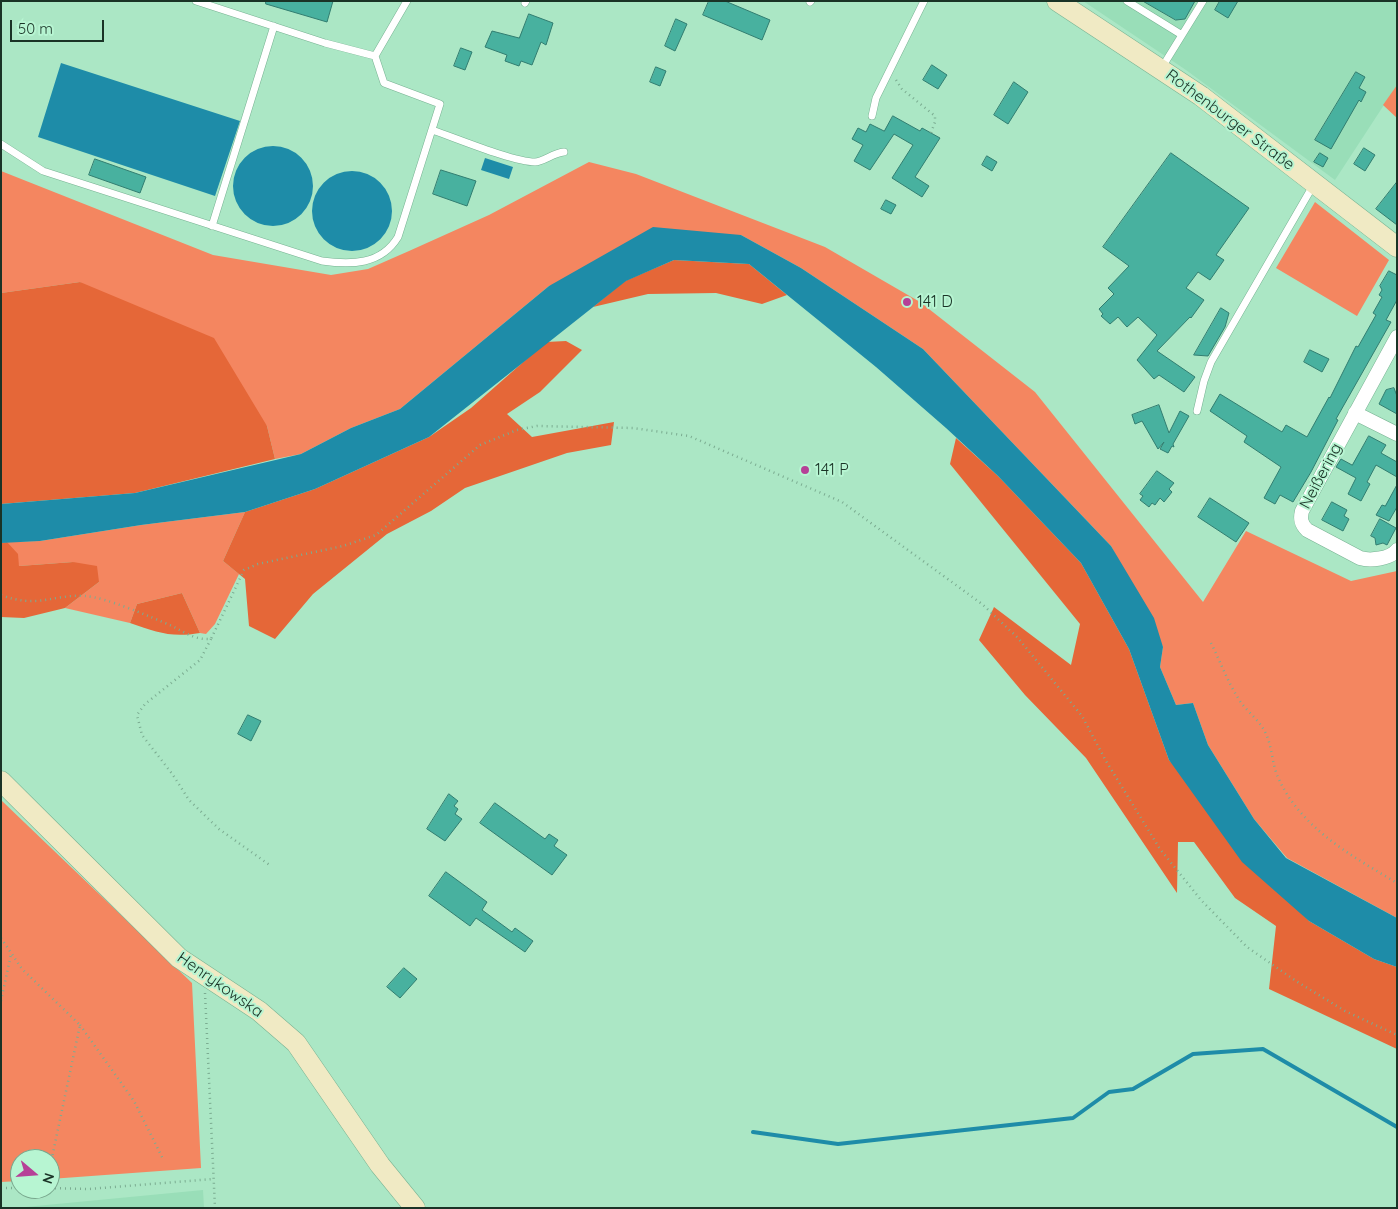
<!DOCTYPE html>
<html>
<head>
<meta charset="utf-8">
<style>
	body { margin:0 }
	#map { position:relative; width:1398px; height:1209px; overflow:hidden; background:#abe7c5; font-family:Quicksand,sans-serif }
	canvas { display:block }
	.frame { position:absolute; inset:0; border:2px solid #1a3326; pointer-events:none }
	.north { position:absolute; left:10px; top:1149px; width:50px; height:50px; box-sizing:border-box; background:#b7f5d2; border:1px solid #78a78d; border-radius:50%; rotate:108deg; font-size:14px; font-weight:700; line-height:20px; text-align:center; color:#1a3326 }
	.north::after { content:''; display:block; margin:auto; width:18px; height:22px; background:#b64097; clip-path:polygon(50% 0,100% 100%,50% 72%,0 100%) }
	.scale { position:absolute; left:10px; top:20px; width:94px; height:22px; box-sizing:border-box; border:2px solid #1a3326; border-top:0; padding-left:6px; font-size:15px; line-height:18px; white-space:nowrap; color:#1a3326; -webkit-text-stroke:4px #b7f5d2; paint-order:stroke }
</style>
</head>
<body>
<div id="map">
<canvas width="1398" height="1209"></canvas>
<div class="frame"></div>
<div class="north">N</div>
<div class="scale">50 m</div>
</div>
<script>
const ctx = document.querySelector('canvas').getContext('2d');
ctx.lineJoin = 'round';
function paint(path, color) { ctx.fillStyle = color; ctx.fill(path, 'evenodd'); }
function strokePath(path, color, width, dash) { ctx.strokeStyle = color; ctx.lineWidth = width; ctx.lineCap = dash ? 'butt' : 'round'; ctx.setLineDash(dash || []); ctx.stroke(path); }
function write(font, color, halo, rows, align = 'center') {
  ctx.font = font + ' Quicksand,sans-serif'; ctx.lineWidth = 4; ctx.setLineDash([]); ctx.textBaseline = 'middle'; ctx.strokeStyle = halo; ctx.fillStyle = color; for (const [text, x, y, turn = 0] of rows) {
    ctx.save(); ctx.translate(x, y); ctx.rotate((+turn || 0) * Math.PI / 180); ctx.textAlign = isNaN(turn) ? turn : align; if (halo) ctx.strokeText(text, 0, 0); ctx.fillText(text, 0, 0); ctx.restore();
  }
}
paint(new Path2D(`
	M 1083,1 L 1397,1 L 1397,85 L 1335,180 L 1186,70 Z
	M 203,1190 L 204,1208 L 15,1208 Z`), '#99deb8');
paint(new Path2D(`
	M 1397,85 L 1397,118 L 1383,105 Z
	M 589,162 L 636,174 L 825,247 L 920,302 L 1035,392 L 1203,602 L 1246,531 L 1351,581 L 1397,571 L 1397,918 L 1287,858 L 1254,819 L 1208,745 L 1193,703 L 1176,705 L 1160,667 L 1163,647 L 1111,546 L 923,349 L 801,268 L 741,235 L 549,286 L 400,409 L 351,428 L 301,454 L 275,459 L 267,426 L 80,282 L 1,293 L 1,171 L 213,255 L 331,275 L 368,269 L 409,251 L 489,215 Z
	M 1315,202 L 1389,260 L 1357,316 L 1276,268 Z
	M 245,512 L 223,561 L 239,574 L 215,624 L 206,634 L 200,633 L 182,593 L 137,604 L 130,623 L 65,608 L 99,582 L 73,562 L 19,566 L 7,542 L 40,541 L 141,525 Z
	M 1,800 L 192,983 L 201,1168 L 50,1179 L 50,1159 L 20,1159 L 20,1181 L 1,1182 Z`), '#f48660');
paint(new Path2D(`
	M 674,260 L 749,264 L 787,295 L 762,304 L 716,293 L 648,294 L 593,307 L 625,281 Z
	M 80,282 L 214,338 L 267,426 L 275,459 L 135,493 L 1,504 L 1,293 Z
	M 566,341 L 582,350 L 540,392 L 507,414 L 532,437 L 614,422 L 611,445 L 567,453 L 465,488 L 431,511 L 387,534 L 313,594 L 275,639 L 249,626 L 245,579 L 223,561 L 245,512 L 315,489 L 429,437 L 471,408 L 546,342 Z
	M 956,438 L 998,476 L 1081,563 L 1129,649 L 1169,760 L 1309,921 L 1374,959 L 1397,967 L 1397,1049 L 1269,989 L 1276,926 L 1235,898 L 1194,842 L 1178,842 L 1177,893 L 1086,758 L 1025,695 L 979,640 L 994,607 L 1071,665 L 1080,624 L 950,464 Z
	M 7,542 L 18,554 L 19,566 L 73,562 L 97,566 L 99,582 L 65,608 L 24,618 L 1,617 L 1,543 Z
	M 182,593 L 200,633 C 170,638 157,632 130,623 L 137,604 Z`), '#e56738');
paint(new Path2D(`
	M 61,63 L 240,121 L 215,196 L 38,137 Z
	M233 186a40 40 0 1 1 80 0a40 40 0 1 1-80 0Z
	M 485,158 L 513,167 L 509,179 L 481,170 Z
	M312 211a40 40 0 1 1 80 0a40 40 0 1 1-80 0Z
	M 653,227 L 741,235 L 801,268 L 923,349 L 1111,546 L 1154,618 L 1163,647 L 1160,667 L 1176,705 L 1193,703 L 1208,745 L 1254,819 L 1286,858 L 1397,918 L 1397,967 L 1374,959 L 1309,921 L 1242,862 L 1169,760 L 1129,649 L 1081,563 L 998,476 L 946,428 L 876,367 L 749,264 L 674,260 L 626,281 L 429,437 L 315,489 L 245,512 L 141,525 L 40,541 L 1,543 L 1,504 L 135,493 L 301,454 L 351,428 L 400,409 L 549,286 Z`), '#1e8ca8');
strokePath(new Path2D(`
	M 753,1132 L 838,1144 L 1073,1118 L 1109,1092 L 1133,1089 L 1193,1054 L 1263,1049 L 1397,1127`), '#1e8ca8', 4);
const building = new Path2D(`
	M 266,1 L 333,1 L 327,22 L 266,4 Z
	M 709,1 L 725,1 L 770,20 L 762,40 L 703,15 Z
	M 1143,1 L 1195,1 L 1185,19 L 1176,20 Z
	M 1220,1 L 1238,1 L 1228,18 L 1215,10 Z
	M 529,14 L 553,23 L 546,45 L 541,42 L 532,65 L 521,61 L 519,66 L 505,61 L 507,55 L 485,47 L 492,31 L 519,38 Z
	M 676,19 L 687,24 L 675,51 L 665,46 Z
	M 461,48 L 472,52 L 465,70 L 454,66 Z
	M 932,65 L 947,75 L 938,89 L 923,80 Z
	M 656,67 L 666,71 L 660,86 L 650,82 Z
	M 1356,72 L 1365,77 L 1359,88 L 1366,92 L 1361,102 L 1359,100 L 1331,149 L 1315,140 Z
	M 1014,82 L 1028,92 L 1008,124 L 994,115 Z
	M 893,116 L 920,131 L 922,128 L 940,138 L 915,177 L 929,186 L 922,197 L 892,178 L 913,145 L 894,134 L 870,170 L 854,161 L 863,145 L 852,139 L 858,128 L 866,132 L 870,124 L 884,131 Z
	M 1364,148 L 1375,155 L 1365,171 L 1354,164 Z
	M 1171,153 L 1249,208 L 1216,255 L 1224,260 L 1210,280 L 1198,272 L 1186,288 L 1204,300 L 1191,318 L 1190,317 L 1157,351 L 1195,377 L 1184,392 L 1159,375 L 1154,379 L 1137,360 L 1157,335 L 1138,317 L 1127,327 L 1118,317 L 1110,324 L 1101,316 L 1103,314 L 1099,309 L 1114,294 L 1108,288 L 1129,266 L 1103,247 Z
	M 1320,153 L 1328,158 L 1323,167 L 1314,162 Z
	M 987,156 L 997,162 L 992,171 L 982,165 Z
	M 95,159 L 146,177 L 140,193 L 89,175 Z
	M 441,170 L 476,181 L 467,206 L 433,194 Z
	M 1397,182 L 1397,225 L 1376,209 Z
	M 886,200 L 896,205 L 891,214 L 881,209 Z
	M 1389,271 L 1397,275 L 1397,300 L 1386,320 L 1391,322 L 1336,419 L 1338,420 L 1311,472 L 1293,502 L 1280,495 L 1275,504 L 1264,498 L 1281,467 L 1244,442 L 1247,436 L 1210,411 L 1220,394 L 1282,432 L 1286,425 L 1307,437 L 1329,397 L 1330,398 L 1356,346 L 1358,347 L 1376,315 L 1373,313 L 1382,297 L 1379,295 L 1382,290 L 1380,286 Z
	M 1221,308 L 1229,313 L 1225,327 L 1208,356 L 1194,355 Z
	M 1310,350 L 1329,359 L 1322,372 L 1304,362 Z
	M 1394,388 L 1397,396 L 1397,414 L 1379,404 L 1386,390 Z
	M 1159,405 L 1169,433 L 1180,411 L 1189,416 L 1173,444 L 1174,447 L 1172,446 L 1168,453 L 1160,449 L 1164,442 L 1158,449 L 1142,421 L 1135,424 L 1132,415 Z
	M 1369,436 L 1386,445 L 1381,453 L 1397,462 L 1397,477 L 1376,465 L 1367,482 L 1370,484 L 1361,501 L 1348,494 L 1356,478 L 1336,467 L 1341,459 L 1352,465 Z
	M 1157,471 L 1174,483 L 1169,489 L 1172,492 L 1164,502 L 1160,498 L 1155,505 L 1152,503 L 1149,507 L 1140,500 L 1143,496 L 1140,494 Z
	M 1397,485 L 1397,507 L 1389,521 L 1376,515 L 1382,505 L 1385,506 Z
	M 1210,498 L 1249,523 L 1236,542 L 1198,517 Z
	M 1332,502 L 1347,510 L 1344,516 L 1349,519 L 1343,531 L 1322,520 Z
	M 1380,519 L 1396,528 L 1387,545 L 1383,543 L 1376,545 L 1375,538 L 1371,536 Z
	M 248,715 L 261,721 L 251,741 L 238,734 Z
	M 449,794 L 458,801 L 454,806 L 458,809 L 455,814 L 462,819 L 445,841 L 427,829 Z
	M 495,803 L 545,839 L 549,834 L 558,840 L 554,846 L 567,855 L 552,875 L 480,823 Z
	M 446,872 L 487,902 L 482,910 L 512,932 L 515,928 L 533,941 L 525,952 L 476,918 L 470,926 L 429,896 Z
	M 404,968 L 417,979 L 400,998 L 387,987 Z`);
paint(building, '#48b19f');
strokePath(building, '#317d70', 1);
const lane = new Path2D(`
	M 196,1 L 325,43 L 375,56 L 407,1
	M 1127,1 L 1182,35
	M 810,2 L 811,1
	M 525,3 L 526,1
	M 1161,69 L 1203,1
	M 872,116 L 876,98 L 924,1
	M 432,130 C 456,138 513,162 535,162 C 543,162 553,153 564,152
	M 1,144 L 43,171 L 322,261 C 351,265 381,265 398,237 L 440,104 L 384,83 L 375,56
	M 212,226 L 274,26
	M 1197,411 L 1204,381 L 1211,362 L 1314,184`);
const street = new Path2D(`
	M 1397,337 L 1302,511 C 1300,519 1301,524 1307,530 L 1360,558 C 1370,561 1390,559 1397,550
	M 1355,413 L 1397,434`);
const secondary = new Path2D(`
	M 1057,1 L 1201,96 L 1397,247
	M 1,781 L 179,958 L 259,1011 L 296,1043 L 380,1165 L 415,1208`);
strokePath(lane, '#77b292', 8);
strokePath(street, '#77b292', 15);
strokePath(secondary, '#77b292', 21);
strokePath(new Path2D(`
	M 896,80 L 902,89 L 935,116 L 935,122 L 931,133
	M 1,595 C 38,609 52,594 85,596 C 105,597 151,617 172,626 C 186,633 195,640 211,639 L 244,570 L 258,564 L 343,546 L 376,535 L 480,445 L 517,430 L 537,426 L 633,428 L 689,436 L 842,502 L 982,604 L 1018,638 L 1082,716 L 1106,761 L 1160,849 L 1201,900 L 1247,947 L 1296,981 L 1345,1011 L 1397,1035
	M 211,639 L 200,660 L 145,704 L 137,715 L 142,735 L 173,775 L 189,800 L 219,829 L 271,866
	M 1211,643 C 1221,663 1228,683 1240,701 C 1248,713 1260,720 1266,734 C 1272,747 1272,762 1277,775 C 1299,827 1350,855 1397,883
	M 1,938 L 22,969 L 80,1025 L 50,1167
	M 205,993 L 215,1208
	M 1,1001 L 11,954
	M 80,1025 L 134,1101 L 163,1159
	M 1,1188 L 20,1188
	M 50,1188 L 89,1189 L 213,1179`), '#7bac91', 2.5, [1, 4]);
strokePath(lane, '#fff', 7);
strokePath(street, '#fff', 14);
strokePath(secondary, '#f0eac4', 20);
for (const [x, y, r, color] of [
	[907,302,5,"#b64097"],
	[805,470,5,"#b64097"]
]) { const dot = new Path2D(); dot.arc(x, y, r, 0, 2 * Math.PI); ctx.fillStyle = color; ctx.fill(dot); strokePath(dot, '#b7f5d2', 2); }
write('16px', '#1a3326', '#b7f5d2', [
	["Rothenburger Straße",1230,120,37],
	["Neißering",1321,476,-62],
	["Henrykowska",220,985,35]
]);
write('16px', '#1a3326', '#b7f5d2', [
	["141 D",917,302],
	["141 P",815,470]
], 'left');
</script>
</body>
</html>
